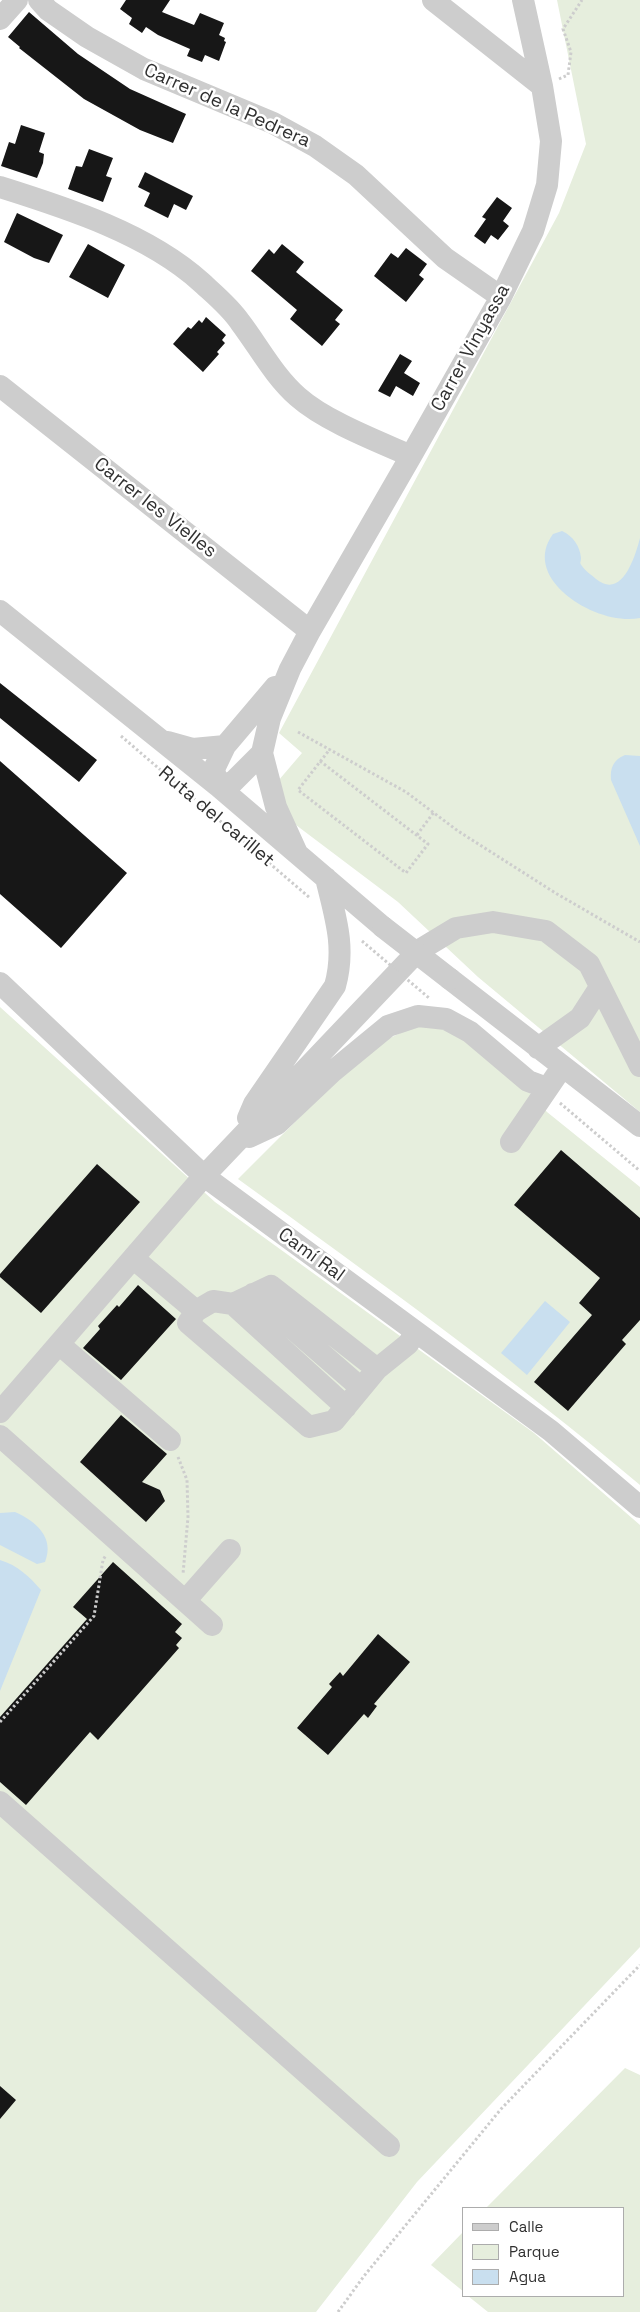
<!DOCTYPE html>
<html>
<head>
<meta charset="utf-8">
<style>
	body { margin:0 }
	#map { position:relative; width:640px; height:2312px; overflow:hidden; background:#fff; font-family:"Space Grotesk",sans-serif }
	canvas { display:block }
	.legend { position:absolute; left:462px; top:2207px; width:162px; height:90px; box-sizing:border-box; background:#fff; border:1px solid #acacac; margin:0; padding:6px 9px; list-style:none; font-size:15px; color:#303030 }
	.legend li { display:flex; align-items:center; gap:10px; height:25px }
	.legend b { width:25px; border:1px solid #acacac }
</style>
</head>
<body>
<div id="map">
<canvas width="640" height="2312"></canvas>
<ul class="legend">
<li><b style="height:6px;background:#cdcdcd"></b>Calle</li>
<li><b style="height:14px;background:#e6eedd"></b>Parque</li>
<li><b style="height:14px;background:#c9dfef"></b>Agua</li>
</ul>
</div>
<script>
const ctx = document.querySelector('canvas').getContext('2d');
ctx.lineJoin = 'round';
function paint(path, color) { ctx.fillStyle = color; ctx.fill(path, 'evenodd'); }
function strokePath(path, color, width, dash) { ctx.strokeStyle = color; ctx.lineWidth = width; ctx.lineCap = dash ? 'butt' : 'round'; ctx.setLineDash(dash || []); ctx.stroke(path); }
function write(font, color, halo, rows, align = 'center') {
  ctx.font = font + ' "Space Grotesk",sans-serif'; ctx.lineWidth = 5; ctx.setLineDash([]); ctx.textBaseline = 'middle'; ctx.strokeStyle = halo; ctx.fillStyle = color; for (const [text, x, y, turn = 0] of rows) {
    ctx.save(); ctx.translate(x, y); ctx.rotate((+turn || 0) * Math.PI / 180); ctx.textAlign = isNaN(turn) ? turn : align; if (halo) ctx.strokeText(text, 0, 0); ctx.fillText(text, 0, 0); ctx.restore();
  }
}
paint(new Path2D(`
	M 557,0 L 640,0 L 640,1112 L 478,977 L 398,902 L 292,822 L 278,781 L 302,753 L 279,733 L 559,213 L 586,144 Z
	M 0,1007 L 215,1202 L 534,1433 L 640,1525 L 640,1947 L 417,2182 L 316,2312 L 0,2312 Z
	M 415,1026 L 455,1030 L 515,1077 L 547,1112 L 640,1187 L 640,1485 C 511,1376 374,1278 238,1179 L 369,1048 Z
	M 625,2068 L 640,2075 L 640,2312 L 488,2312 L 468,2296 L 624,2296 L 624,2208 L 486,2208 Z
	M 464,2231 L 464,2292 L 431,2265 Z`), '#e6eedd');
paint(new Path2D(`
	M 562,531 C 573,536 580,546 581,558 C 581,563 579,562 582,566 C 585,571 592,575 596,579 C 622,600 635,557 640,538 L 640,618 C 599,627 519,580 553,534 Z
	M 625,755 L 640,756 L 640,846 L 611,780 C 610,768 613,760 625,755 Z
	M 545,1301 L 570,1322 L 527,1375 L 501,1353 Z
	M 15,1512 C 36,1521 55,1538 45,1562 L 37,1564 L 0,1545 L 0,1513 Z
	M 0,1560 C 17,1565 29,1576 41,1590 L 0,1691 Z`), '#c9dfef');
paint(new Path2D(`
	M 126,0 L 170,0 L 162,12 L 194,25 L 200,13 L 224,23 L 219,35 L 225,38 L 224,41 L 226,42 L 219,61 L 205,55 L 202,62 L 187,56 L 190,49 L 158,35 L 146,27 L 142,33 L 129,24 L 132,18 L 120,9 Z
	M 29,12 L 78,54 L 130,89 L 186,114 L 173,143 L 140,130 L 84,99 L 19,48 L 20,47 L 8,37 Z
	M 21,125 L 45,133 L 39,152 L 44,154 L 43,163 L 37,178 L 1,166 L 9,142 L 15,144 Z
	M 89,149 L 113,158 L 106,176 L 112,178 L 103,202 L 68,189 L 76,166 L 82,167 Z
	M 145,172 L 193,196 L 186,210 L 174,204 L 168,218 L 144,206 L 150,193 L 138,187 Z
	M 497,197 L 512,208 L 503,221 L 509,226 L 498,240 L 491,235 L 485,244 L 474,236 L 486,219 L 482,217 Z
	M 17,213 L 63,235 L 49,263 L 34,258 L 4,242 Z
	M 88,244 L 125,265 L 108,298 L 69,277 Z
	M 282,244 L 304,262 L 296,272 L 343,310 L 335,320 L 340,324 L 322,346 L 290,319 L 297,310 L 251,271 L 269,249 L 274,254 Z
	M 406,248 L 427,264 L 419,275 L 424,279 L 406,302 L 374,276 L 391,253 L 398,258 Z
	M 206,317 L 226,335 L 222,340 L 225,343 L 217,352 L 219,354 L 203,372 L 173,344 L 188,327 L 191,329 L 199,320 L 202,323 Z
	M 400,354 L 412,361 L 404,373 L 420,383 L 413,396 L 396,386 L 390,397 L 378,391 Z
	M 0,683 L 97,760 L 79,782 L 0,718 Z
	M 0,761 L 127,873 L 61,948 L 0,894 Z
	M 561,1150 L 640,1218 L 640,1320 L 622,1340 L 626,1344 L 568,1411 L 534,1382 L 592,1315 L 579,1303 L 600,1278 L 514,1205 Z
	M 97,1164 L 140,1202 L 41,1313 L 0,1277 L 0,1274 Z
	M 138,1285 L 176,1319 L 121,1380 L 83,1348 L 100,1329 L 98,1326 L 117,1305 L 119,1307 Z
	M 121,1415 L 167,1454 L 142,1482 L 160,1490 L 165,1501 L 146,1522 L 80,1462 Z
	M 113,1562 L 182,1624 L 175,1632 L 182,1638 L 176,1645 L 179,1648 L 98,1740 L 90,1732 L 26,1805 L 0,1782 L 0,1717 L 87,1619 L 73,1607 Z
	M 378,1634 L 410,1662 L 374,1704 L 377,1706 L 368,1718 L 364,1714 L 328,1755 L 297,1728 L 332,1687 L 329,1684 L 340,1672 L 343,1676 Z
	M 0,2086 L 16,2100 L 0,2119 Z`), '#171717');
strokePath(new Path2D(`
	M 559,79 L 568,75 L 571,52 L 563,29 L 582,0
	M 298,732 L 406,792 L 458,831 L 557,894 L 640,942
	M 121,736 L 310,898
	M 320,761 L 428,844 L 406,873 L 298,790 L 330,749
	M 417,835 L 434,812
	M 560,1103 L 640,1171
	M 178,1457 L 187,1480 L 188,1517 L 183,1574
	M 0,1722 L 94,1616 L 103,1560 L 106,1555
	M 338,2312 L 364,2276 L 501,2109 L 640,1965`), '#cdcdcd', 3, [2.5, 2.5]);
strokePath(new Path2D(`
	M 39,0 L 48,10 L 87,37 L 144,69 L 273,123 L 315,146 L 356,175 L 445,258 L 501,297
	M 433,0 L 542,86
	M 0,19 L 17,0
	M 0,187 C 67,208 148,234 201,282 C 214,294 230,307 240,322 C 259,347 274,376 298,397 C 325,421 377,441 411,456
	M 0,386 L 310,631
	M 0,611 L 218,786 L 383,927
	M 168,742 L 193,749 L 225,746 L 275,687
	M 225,746 L 214,769 L 218,786 L 233,782 L 262,753
	M 297,853 L 276,807 L 262,753 L 270,718 L 290,669 L 310,631 L 411,456 L 501,297 L 533,231 L 547,185 L 551,141 L 542,86 L 523,0
	M 450,979 L 640,1126
	M 0,983 L 204,1176 L 551,1431 L 640,1507
	M 538,1048 L 580,1018 L 600,987
	M 248,1118 L 254,1104 L 335,986 C 346,947 335,916 326,878
	M 249,1137 L 277,1124 L 332,1072 L 388,1026 L 418,1016 L 446,1019 L 470,1032 L 528,1081 L 547,1088
	M 511,1142 L 556,1076
	M 133,1258 L 196,1311 L 188,1323 L 309,1427 L 334,1421 L 377,1369 L 408,1344 L 416,1332
	M 253,1294 L 361,1388
	M 233,1304 L 346,1407
	M 196,1311 L 213,1301 L 233,1304 L 271,1286 L 377,1369
	M 59,1344 L 170,1440
	M 0,1412 L 204,1176 L 418,951 L 456,928 L 493,922 L 546,931 L 589,964 L 640,1066
	M 0,1436 L 212,1625
	M 185,1601 L 230,1550
	M 0,1802 L 389,2146`), '#cdcdcd', 22);
strokePath(new Path2D(`
	M 362,941 L 429,998`), '#cdcdcd', 3, [2.5, 2.5]);
strokePath(new Path2D(`
	M 383,927 L 450,979`), '#cdcdcd', 22);
write('19px', '#303030', '#fff', [
	["Carrer de la Pedrera",227,106,24],
	["Carrer Vinyassa",471,348,-61],
	["Carrer les Vielles",155,508,38],
	["Ruta del carillet",216,817,40],
	["Camí Ral",311,1255,36]
]);
</script>
</body>
</html>
